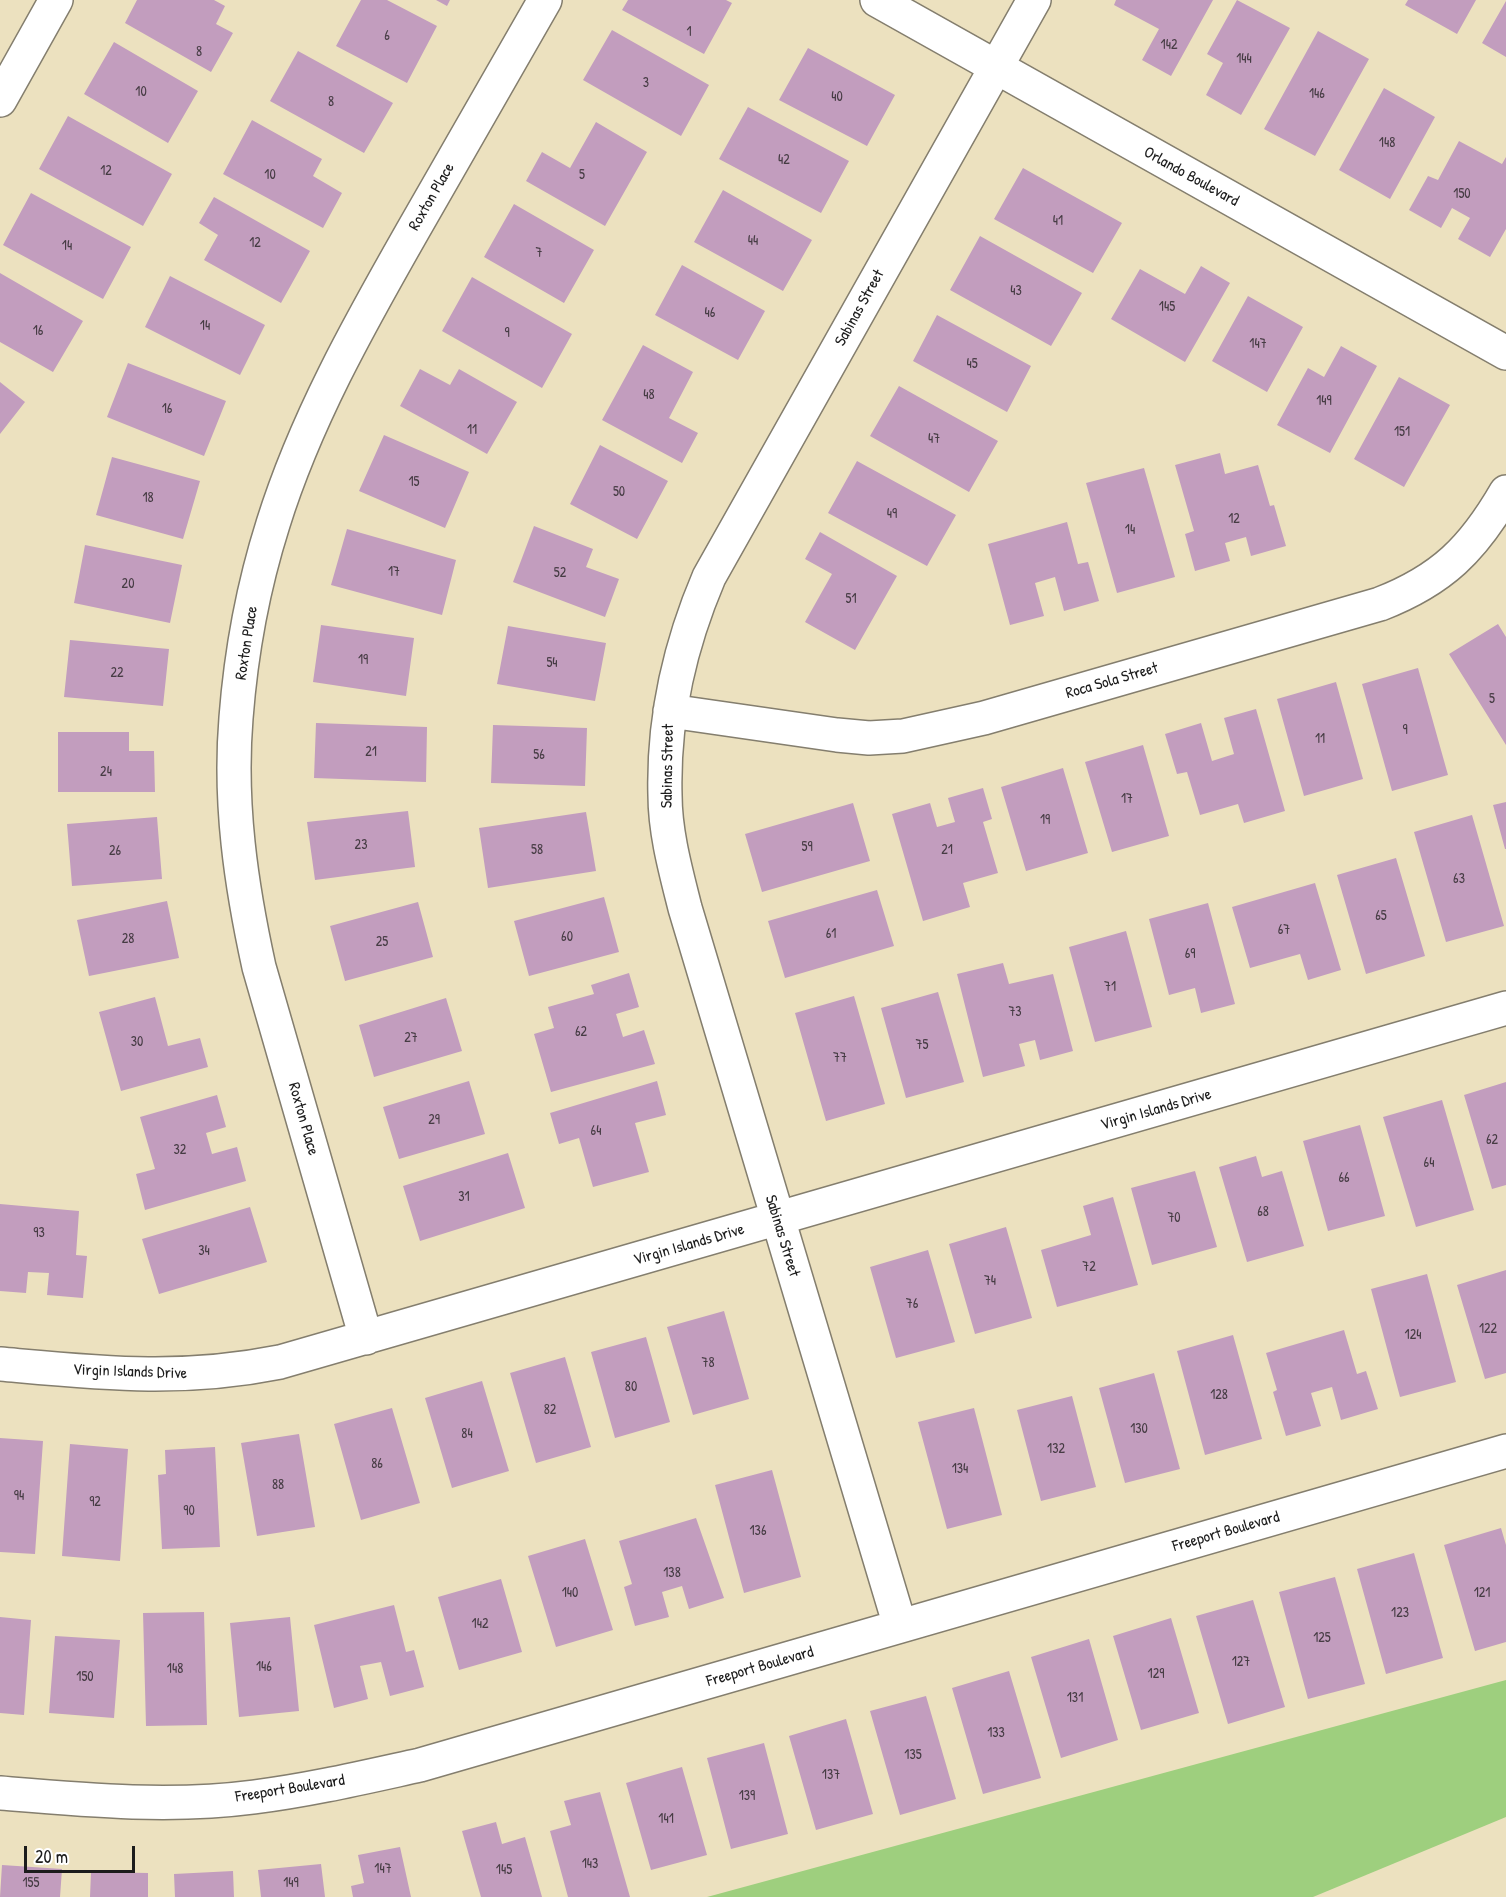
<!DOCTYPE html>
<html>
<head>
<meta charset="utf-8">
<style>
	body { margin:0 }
	#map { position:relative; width:1506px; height:1897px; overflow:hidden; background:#ece1bf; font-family:"Patrick Hand",sans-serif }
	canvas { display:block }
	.scale { position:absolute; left:24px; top:1846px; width:111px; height:27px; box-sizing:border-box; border:3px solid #1c1c1c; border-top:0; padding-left:8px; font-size:18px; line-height:21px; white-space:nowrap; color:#1c1c1c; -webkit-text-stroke:4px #fff; paint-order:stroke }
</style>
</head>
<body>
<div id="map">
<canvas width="1506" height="1897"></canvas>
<div class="scale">20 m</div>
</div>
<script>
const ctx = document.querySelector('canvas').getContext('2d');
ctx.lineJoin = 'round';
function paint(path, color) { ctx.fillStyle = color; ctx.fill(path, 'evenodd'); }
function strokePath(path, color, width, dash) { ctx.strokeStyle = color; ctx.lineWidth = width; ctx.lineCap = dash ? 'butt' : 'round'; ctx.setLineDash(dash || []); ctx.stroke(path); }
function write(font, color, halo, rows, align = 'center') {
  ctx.font = font + ' "Patrick Hand",sans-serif'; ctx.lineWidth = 4.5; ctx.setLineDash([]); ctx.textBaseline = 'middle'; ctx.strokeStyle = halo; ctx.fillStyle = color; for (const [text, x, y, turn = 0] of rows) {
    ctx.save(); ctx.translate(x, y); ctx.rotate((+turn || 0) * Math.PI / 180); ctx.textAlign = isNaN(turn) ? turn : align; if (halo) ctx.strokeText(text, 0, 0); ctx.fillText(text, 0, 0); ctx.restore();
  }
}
paint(new Path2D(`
	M 1506,1680 L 1506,1817 L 1313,1897 L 707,1897 Z`), '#9ecf7e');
paint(new Path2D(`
	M 137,0 L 214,0 L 225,6 L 216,24 L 233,33 L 211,72 L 125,23 Z
	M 361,0 L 387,0 L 437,26 L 407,83 L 336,46 Z
	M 436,0 L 450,0 L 447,6 Z
	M 628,0 L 726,0 L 732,3 L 704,54 L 622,10 Z
	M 1116,0 L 1213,0 L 1171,76 L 1142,60 L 1159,29 L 1114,5 Z
	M 1237,0 L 1290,28 L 1241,115 L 1206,95 L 1223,63 L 1207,54 Z
	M 1408,0 L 1476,0 L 1457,34 L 1405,5 Z
	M 1506,1 L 1506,57 L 1482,43 Z
	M 612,30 L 709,85 L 681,136 L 583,80 Z
	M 1318,31 L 1369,59 L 1315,156 L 1264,129 Z
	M 114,42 L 198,91 L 168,143 L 84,94 Z
	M 808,48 L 895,95 L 867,146 L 779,100 Z
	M 298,51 L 393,103 L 364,153 L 270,101 Z
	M 1384,88 L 1435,117 L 1390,199 L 1339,170 Z
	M 748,107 L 849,161 L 821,213 L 719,159 Z
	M 68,116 L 172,174 L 143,226 L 39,169 Z
	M 252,120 L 322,159 L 313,176 L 342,193 L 323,228 L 223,174 Z
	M 596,122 L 647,152 L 605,226 L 526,181 L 542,152 L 570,168 Z
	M 1459,141 L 1502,164 L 1506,157 L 1506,229 L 1490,257 L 1458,239 L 1470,218 L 1452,208 L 1441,228 L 1409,210 L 1428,176 L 1438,180 Z
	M 1023,168 L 1122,223 L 1093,273 L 994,219 Z
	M 723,190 L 812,240 L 783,291 L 694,242 Z
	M 31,193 L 131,247 L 103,299 L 3,245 Z
	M 214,197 L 310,251 L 281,303 L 204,260 L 218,235 L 199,223 Z
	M 514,204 L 594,250 L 564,303 L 484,257 Z
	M 980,236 L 1082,293 L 1051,346 L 950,290 Z
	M 682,265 L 765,311 L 738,360 L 655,315 Z
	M 1201,266 L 1230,283 L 1185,362 L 1111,319 L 1140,269 L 1185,294 Z
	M 0,273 L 83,321 L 53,372 L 0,342 Z
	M 170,276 L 265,325 L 240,375 L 145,327 Z
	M 472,277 L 572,334 L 542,388 L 442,331 Z
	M 1248,296 L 1303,327 L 1267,392 L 1212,361 Z
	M 937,315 L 1031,366 L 1007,412 L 913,361 Z
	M 643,345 L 693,372 L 669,418 L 698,433 L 682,463 L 602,420 Z
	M 1341,346 L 1377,366 L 1330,453 L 1277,425 L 1308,368 L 1324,377 Z
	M 128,363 L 226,401 L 204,456 L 107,417 Z
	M 420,369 L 450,385 L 459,369 L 517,402 L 487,454 L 400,406 Z
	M 1399,377 L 1450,405 L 1404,487 L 1354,459 Z
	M 0,382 L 25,402 L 0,434 Z
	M 899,386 L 998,441 L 969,492 L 870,436 Z
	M 384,435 L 469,472 L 445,528 L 359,491 Z
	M 600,445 L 668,481 L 637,539 L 570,504 Z
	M 1220,453 L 1225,474 L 1258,465 L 1270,506 L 1274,505 L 1286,546 L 1251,556 L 1246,537 L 1225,543 L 1230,561 L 1195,571 L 1185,534 L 1194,531 L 1175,465 Z
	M 112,457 L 200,481 L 183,539 L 96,515 Z
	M 857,461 L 956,515 L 927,566 L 828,513 Z
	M 1144,468 L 1175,577 L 1117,593 L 1086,483 Z
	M 1067,522 L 1078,564 L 1088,562 L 1099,601 L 1064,611 L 1055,577 L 1035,583 L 1044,616 L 1010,625 L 988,544 Z
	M 534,526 L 593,549 L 586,567 L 619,579 L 605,617 L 513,582 Z
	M 347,529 L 456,560 L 442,615 L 331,585 Z
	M 820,532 L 897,576 L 855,650 L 805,622 L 832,574 L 805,559 Z
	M 85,545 L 182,565 L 170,623 L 74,603 Z
	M 1498,624 L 1506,637 L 1506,745 L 1449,654 Z
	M 321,625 L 414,638 L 406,696 L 313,682 Z
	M 508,626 L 606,643 L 595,701 L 497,684 Z
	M 70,640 L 169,649 L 163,706 L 64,697 Z
	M 1418,668 L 1448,775 L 1392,791 L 1362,684 Z
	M 1336,682 L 1363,779 L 1304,796 L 1277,699 Z
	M 1256,709 L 1285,811 L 1244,823 L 1238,804 L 1200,815 L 1187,772 L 1177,774 L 1165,734 L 1201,723 L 1212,761 L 1234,754 L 1224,718 Z
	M 316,723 L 427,727 L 426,782 L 314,778 Z
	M 493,725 L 587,728 L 585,786 L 491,783 Z
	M 58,732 L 129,732 L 129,751 L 154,751 L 155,792 L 58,792 Z
	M 1143,745 L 1169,836 L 1112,852 L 1085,762 Z
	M 1063,768 L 1088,853 L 1026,871 L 1001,787 Z
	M 983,788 L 992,819 L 983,822 L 998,873 L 963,883 L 970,907 L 923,921 L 892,814 L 930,803 L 937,827 L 955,822 L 948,798 Z
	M 1506,802 L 1506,849 L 1505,849 L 1493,805 Z
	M 853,803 L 870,861 L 762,892 L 745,834 Z
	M 408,811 L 415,867 L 315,880 L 307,822 Z
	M 586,812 L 596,871 L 488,888 L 479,828 Z
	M 1472,815 L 1504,926 L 1446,942 L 1414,832 Z
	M 157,817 L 162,879 L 72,886 L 67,824 Z
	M 1396,858 L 1425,956 L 1366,974 L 1337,875 Z
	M 1315,883 L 1341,970 L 1308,980 L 1300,954 L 1250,968 L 1232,907 Z
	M 877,890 L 894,946 L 785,978 L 768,921 Z
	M 604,897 L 619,952 L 529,976 L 514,921 Z
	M 167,901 L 179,958 L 89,976 L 77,920 Z
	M 418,902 L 433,957 L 345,981 L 330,926 Z
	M 1208,903 L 1235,1004 L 1201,1013 L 1195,988 L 1169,995 L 1149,919 Z
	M 1126,931 L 1152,1027 L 1095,1042 L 1069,947 Z
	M 1003,963 L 1009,984 L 1053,974 L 1073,1051 L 1040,1060 L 1035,1040 L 1019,1044 L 1025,1066 L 983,1077 L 957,974 Z
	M 629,973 L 639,1007 L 616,1014 L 623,1037 L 644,1030 L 655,1064 L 551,1092 L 534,1034 L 554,1028 L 548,1007 L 594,994 L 591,985 Z
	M 938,992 L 964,1082 L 906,1098 L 881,1008 Z
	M 854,996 L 885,1104 L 826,1121 L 795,1013 Z
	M 155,997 L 168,1046 L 200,1038 L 208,1067 L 121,1091 L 99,1012 Z
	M 446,998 L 462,1051 L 374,1077 L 359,1025 Z
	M 469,1081 L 485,1134 L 399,1159 L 383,1107 Z
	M 657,1081 L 666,1115 L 635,1123 L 649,1172 L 593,1187 L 579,1138 L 559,1144 L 550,1113 Z
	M 1506,1082 L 1506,1185 L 1492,1189 L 1464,1095 Z
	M 217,1095 L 226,1127 L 206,1133 L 212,1154 L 237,1147 L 246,1181 L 145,1210 L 136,1174 L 155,1169 L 140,1117 Z
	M 1442,1100 L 1474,1210 L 1416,1227 L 1383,1117 Z
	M 1360,1125 L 1385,1216 L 1328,1231 L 1303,1141 Z
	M 508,1153 L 525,1208 L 420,1241 L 403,1186 Z
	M 1256,1156 L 1262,1177 L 1282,1171 L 1304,1246 L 1247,1262 L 1219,1167 Z
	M 1195,1171 L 1217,1247 L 1152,1265 L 1131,1188 Z
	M 1113,1197 L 1138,1285 L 1057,1307 L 1041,1250 L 1091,1235 L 1083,1206 Z
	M 0,1204 L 79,1211 L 76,1255 L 87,1256 L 83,1298 L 47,1295 L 49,1273 L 28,1272 L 26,1293 L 0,1291 Z
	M 250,1207 L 267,1262 L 159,1294 L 142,1239 Z
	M 1006,1227 L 1032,1318 L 975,1334 L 949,1244 Z
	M 928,1250 L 955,1342 L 896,1358 L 870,1267 Z
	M 1506,1270 L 1506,1373 L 1485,1379 L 1457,1285 Z
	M 1427,1274 L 1456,1382 L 1400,1397 L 1371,1289 Z
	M 724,1311 L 749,1399 L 693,1415 L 667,1327 Z
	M 1344,1330 L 1357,1374 L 1366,1371 L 1378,1409 L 1341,1420 L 1332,1387 L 1311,1393 L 1321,1426 L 1286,1436 L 1273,1392 L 1277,1390 L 1266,1353 Z
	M 1233,1335 L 1262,1439 L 1205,1455 L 1177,1351 Z
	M 646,1337 L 670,1422 L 615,1438 L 591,1352 Z
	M 565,1357 L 591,1447 L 536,1463 L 510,1373 Z
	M 1154,1373 L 1180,1469 L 1125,1483 L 1099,1388 Z
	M 482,1381 L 509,1471 L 452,1488 L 425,1398 Z
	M 1072,1396 L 1096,1487 L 1041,1501 L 1017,1410 Z
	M 392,1408 L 420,1503 L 361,1520 L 334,1424 Z
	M 974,1408 L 1002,1515 L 947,1529 L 918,1422 Z
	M 299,1434 L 315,1527 L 257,1536 L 241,1443 Z
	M 0,1438 L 43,1441 L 35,1554 L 0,1552 Z
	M 70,1444 L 128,1449 L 120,1561 L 62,1556 Z
	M 215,1447 L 220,1547 L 162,1549 L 158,1475 L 166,1474 L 165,1450 Z
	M 772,1470 L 801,1577 L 744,1593 L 715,1485 Z
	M 696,1518 L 724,1598 L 689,1609 L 682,1586 L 662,1592 L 669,1617 L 635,1626 L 624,1587 L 632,1584 L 619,1541 Z
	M 1501,1528 L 1506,1545 L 1506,1642 L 1475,1651 L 1444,1545 Z
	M 585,1539 L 613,1630 L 556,1647 L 528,1556 Z
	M 1414,1553 L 1443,1658 L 1386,1674 L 1357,1569 Z
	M 1335,1577 L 1365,1684 L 1308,1699 L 1279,1592 Z
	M 501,1579 L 522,1652 L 459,1670 L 438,1597 Z
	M 1253,1600 L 1285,1707 L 1228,1724 L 1196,1616 Z
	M 394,1605 L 406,1652 L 414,1650 L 424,1687 L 390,1696 L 381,1662 L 360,1666 L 368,1699 L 334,1708 L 314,1625 Z
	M 204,1612 L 207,1725 L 146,1726 L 143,1613 Z
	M 0,1617 L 31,1620 L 24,1715 L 0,1713 Z
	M 290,1617 L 299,1711 L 239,1717 L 230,1623 Z
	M 1171,1618 L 1199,1713 L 1141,1730 L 1113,1636 Z
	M 55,1636 L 120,1640 L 114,1718 L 49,1713 Z
	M 1089,1639 L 1118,1740 L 1061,1758 L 1031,1657 Z
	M 1009,1671 L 1041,1778 L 983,1794 L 952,1688 Z
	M 926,1696 L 956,1799 L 900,1815 L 870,1711 Z
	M 846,1719 L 873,1814 L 816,1830 L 789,1736 Z
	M 764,1743 L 788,1834 L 731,1849 L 707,1758 Z
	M 682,1767 L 707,1855 L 651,1870 L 626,1783 Z
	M 600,1792 L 630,1897 L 568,1897 L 550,1831 L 571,1825 L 564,1801 Z
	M 496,1822 L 502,1844 L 525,1837 L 542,1897 L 481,1897 L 462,1831 Z
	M 400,1847 L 411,1897 L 353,1897 L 351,1886 L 364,1883 L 358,1855 Z
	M 321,1864 L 325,1897 L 261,1897 L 258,1870 Z
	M 2,1865 L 62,1869 L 60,1897 L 0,1897 Z
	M 233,1871 L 234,1897 L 175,1897 L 174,1874 Z
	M 91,1872 L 148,1873 L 148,1897 L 90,1897 Z`), '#c29dbe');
const minor = new Path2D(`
	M 877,0 L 1506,353
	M 0,100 L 56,0
	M 670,711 L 837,735 L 869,738 L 903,736 L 984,718 L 1380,604 C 1442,580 1473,549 1506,492
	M 366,1338 L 259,967 C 241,885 229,803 236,718 C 241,653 253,587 273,524 C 305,421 359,325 412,232 C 457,154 501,77 545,0
	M 0,1364 C 101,1373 180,1382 280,1362 L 1506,1008
	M 900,1626 L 685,908 C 676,872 665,833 665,795 C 663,720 680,645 709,577 L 1034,0
	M 0,1793 C 84,1800 170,1808 254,1797 C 310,1790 365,1777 420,1765 L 1506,1451`);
strokePath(minor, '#847e6e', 36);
strokePath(minor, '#fff', 33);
write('14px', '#463c44', null, [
	["1",689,32],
	["6",387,36],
	["142",1169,45],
	["8",199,52],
	["144",1244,59],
	["3",646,83],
	["10",141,92],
	["146",1317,94],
	["40",837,97],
	["8",331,102],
	["148",1387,143],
	["42",784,160],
	["12",106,171],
	["10",270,175],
	["5",582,175],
	["150",1462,194],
	["41",1058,221],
	["44",753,241],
	["12",255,243],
	["14",67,246],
	["7",539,253],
	["43",1016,291],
	["145",1167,307],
	["46",710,313],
	["14",205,326],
	["16",38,331],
	["9",507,333],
	["147",1258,344],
	["45",972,364],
	["48",649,395],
	["149",1324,401],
	["16",167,409],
	["11",472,430],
	["151",1402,432],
	["47",934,439],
	["15",414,482],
	["50",619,492],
	["18",148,498],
	["49",892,514],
	["12",1234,519],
	["14",1130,530],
	["17",394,572],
	["52",560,573],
	["20",128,584],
	["51",851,599],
	["19",363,660],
	["54",552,663],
	["22",117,673],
	["5",1492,699],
	["9",1405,730],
	["11",1320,739],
	["21",371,752],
	["56",539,755],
	["24",106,772],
	["17",1127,799],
	["19",1045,820],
	["23",361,845],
	["59",807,847],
	["58",537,850],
	["21",947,850],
	["26",115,851],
	["63",1459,879],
	["65",1381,916],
	["67",1284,930],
	["61",831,934],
	["60",567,937],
	["28",128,939],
	["25",382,942],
	["69",1190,954],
	["71",1110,987],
	["73",1015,1012],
	["62",581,1032],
	["27",411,1038],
	["30",137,1042],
	["75",922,1045],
	["77",840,1058],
	["29",434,1120],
	["64",596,1131],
	["62",1492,1140],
	["32",180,1150],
	["64",1429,1163],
	["66",1344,1178],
	["31",464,1197],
	["68",1263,1212],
	["70",1174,1218],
	["93",39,1233],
	["34",204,1251],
	["72",1089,1267],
	["74",990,1281],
	["76",912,1304],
	["122",1488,1329],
	["124",1413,1335],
	["78",708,1363],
	["80",631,1387],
	["128",1219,1395],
	["82",550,1410],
	["130",1139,1429],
	["84",467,1434],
	["132",1056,1449],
	["86",377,1464],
	["134",960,1469],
	["88",278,1485],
	["94",19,1496],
	["92",95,1502],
	["90",189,1511],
	["136",758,1531],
	["138",672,1573],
	["140",570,1593],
	["121",1482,1593],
	["123",1400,1613],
	["142",480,1624],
	["125",1322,1638],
	["127",1241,1662],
	["146",264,1667],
	["148",175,1669],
	["129",1156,1674],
	["150",85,1677],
	["131",1075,1698],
	["133",996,1733],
	["135",913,1755],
	["137",831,1775],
	["139",747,1796],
	["141",666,1819],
	["143",590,1864],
	["147",383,1869],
	["145",504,1870],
	["155",31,1883],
	["149",291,1883]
]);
write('16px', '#1c1c1c', '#fff', [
	["Orlando Boulevard",1191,177,29],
	["Roxton Place",432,197,-60],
	["Sabinas Street",860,308,-61],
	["Roxton Place",247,643,-81],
	["Roca Sola Street",1112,681,-16],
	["Sabinas Street",668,766,-89],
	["Virgin Islands Drive",1156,1110,-16],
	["Roxton Place",303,1119,74],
	["Sabinas Street",782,1236,73],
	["Virgin Islands Drive",689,1245,-16],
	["Virgin Islands Drive",130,1372,2],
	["Freeport Boulevard",1226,1532,-16],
	["Freeport Boulevard",760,1667,-16],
	["Freeport Boulevard",290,1789,-9]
]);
</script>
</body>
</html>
